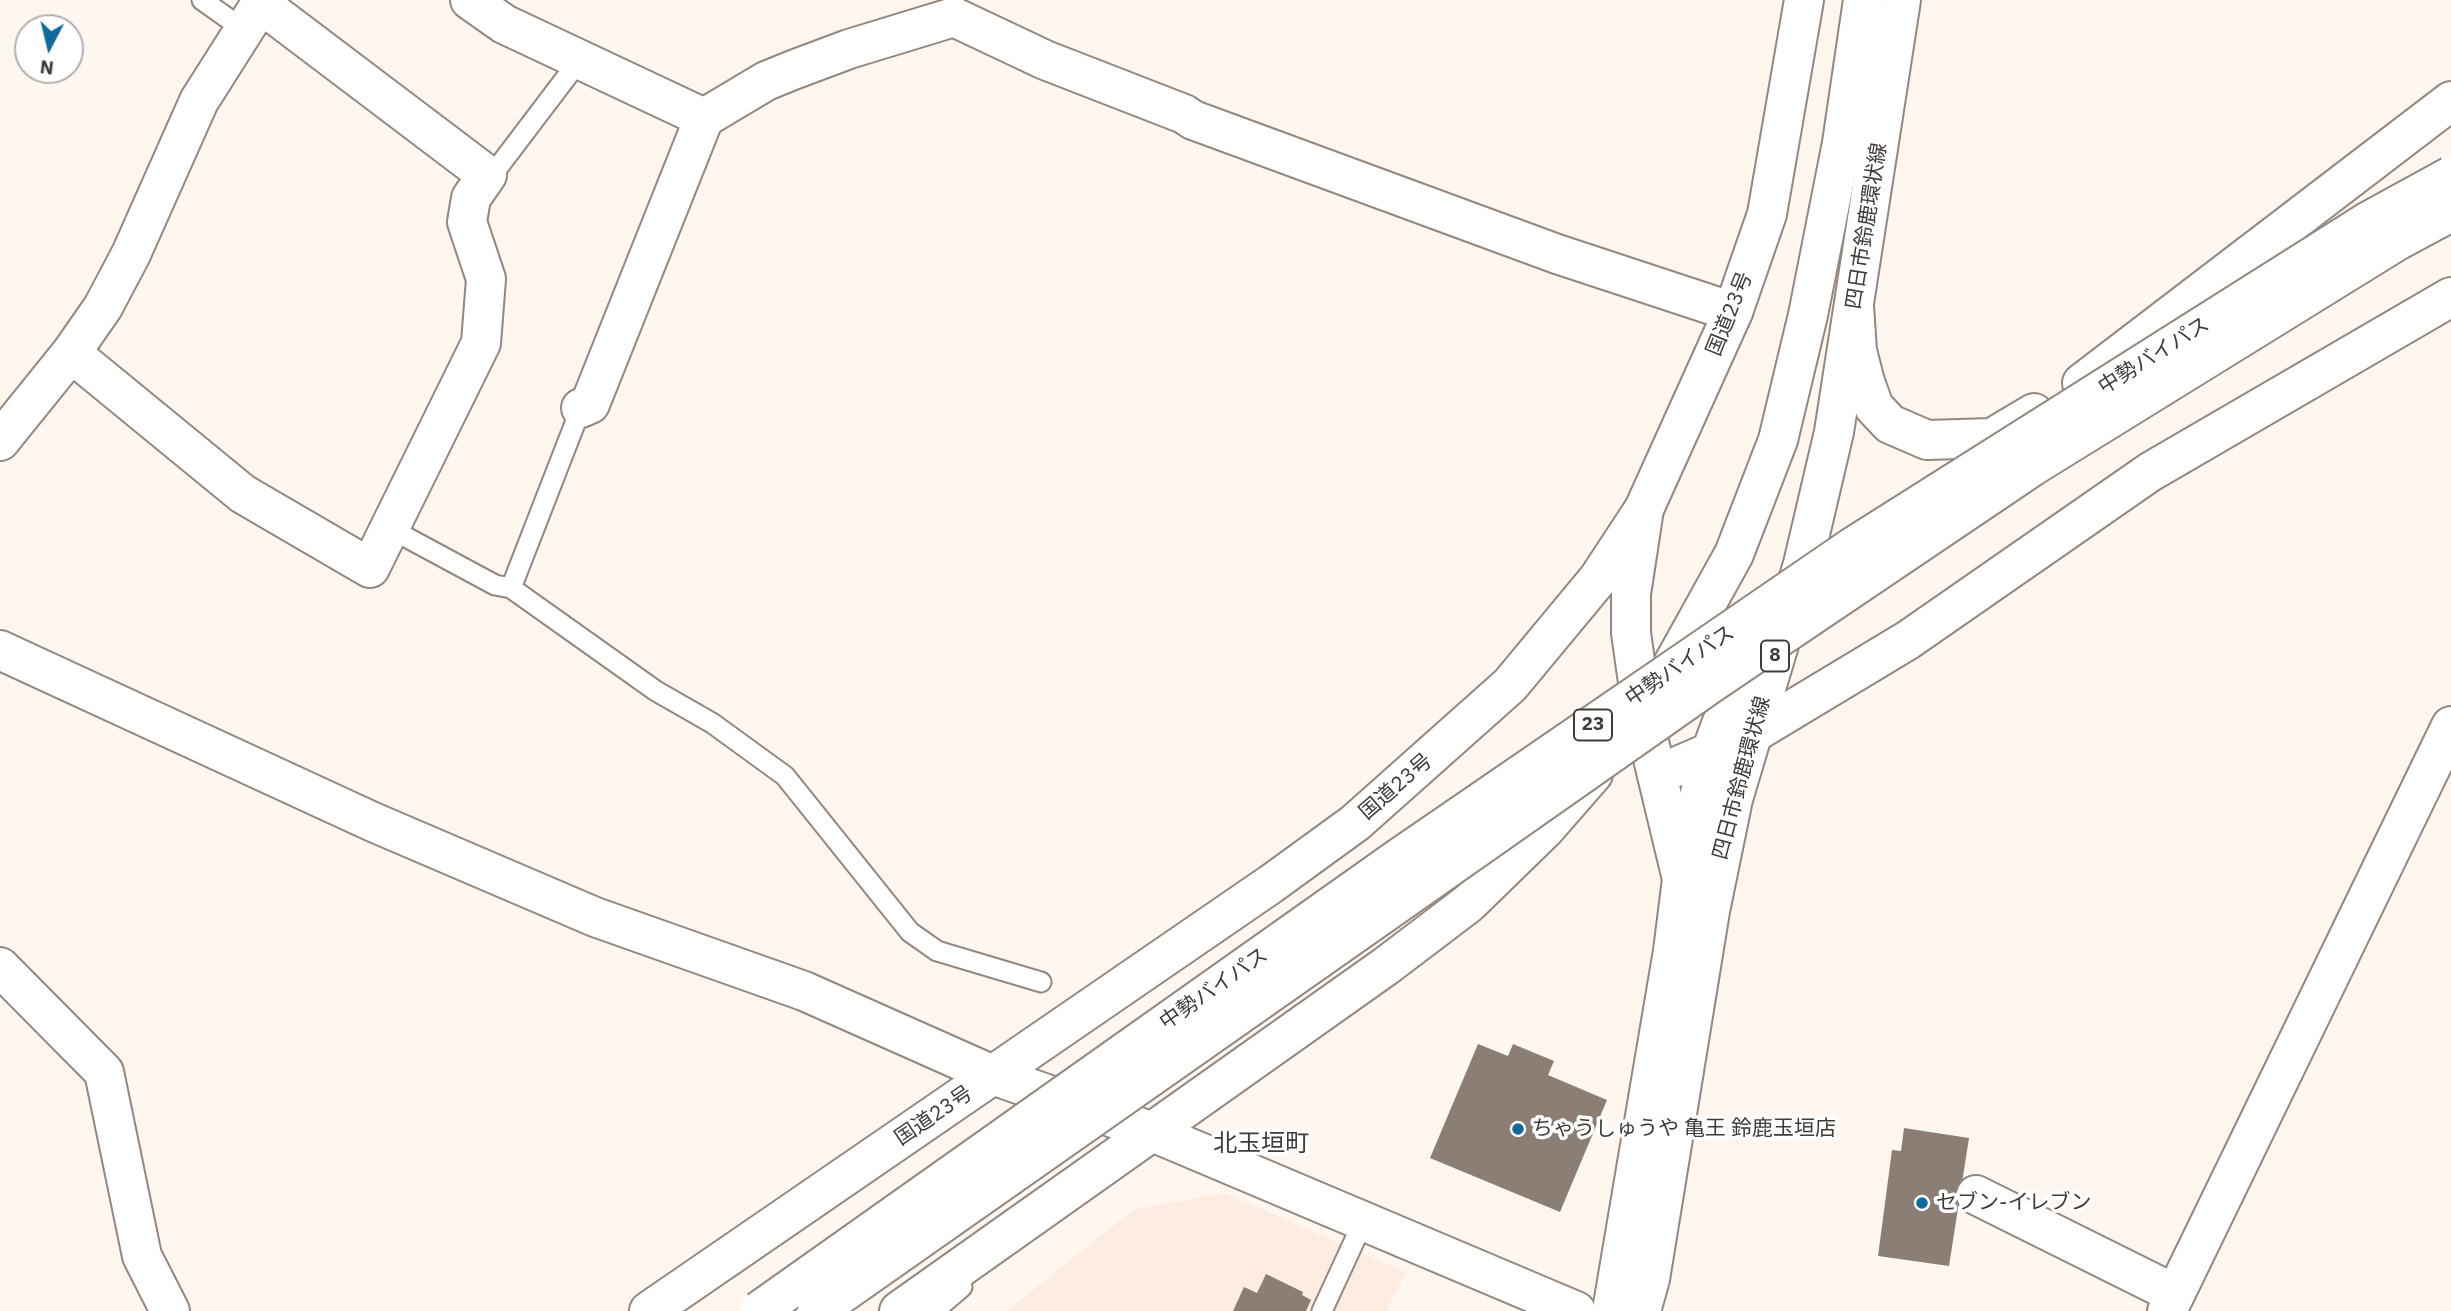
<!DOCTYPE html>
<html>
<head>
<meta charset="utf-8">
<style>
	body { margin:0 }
	#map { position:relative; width:2451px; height:1311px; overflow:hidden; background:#fff6f0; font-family:"IBM Plex Sans",sans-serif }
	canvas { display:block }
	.north { position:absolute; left:14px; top:14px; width:70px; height:70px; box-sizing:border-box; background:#fff; border:2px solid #b3b1af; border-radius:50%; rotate:187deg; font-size:19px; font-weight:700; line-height:28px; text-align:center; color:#403b37 }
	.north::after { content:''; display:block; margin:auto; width:24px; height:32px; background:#106b9b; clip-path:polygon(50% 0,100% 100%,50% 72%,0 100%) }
</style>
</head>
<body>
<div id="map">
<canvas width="2451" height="1311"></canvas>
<div class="north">N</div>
</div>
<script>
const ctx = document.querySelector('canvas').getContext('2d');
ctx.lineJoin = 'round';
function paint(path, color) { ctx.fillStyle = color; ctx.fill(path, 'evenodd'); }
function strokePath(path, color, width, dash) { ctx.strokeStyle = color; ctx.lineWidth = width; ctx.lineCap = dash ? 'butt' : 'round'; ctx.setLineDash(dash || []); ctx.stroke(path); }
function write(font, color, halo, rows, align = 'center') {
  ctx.font = font + ' "IBM Plex Sans","Noto Sans JP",sans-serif'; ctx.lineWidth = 7; ctx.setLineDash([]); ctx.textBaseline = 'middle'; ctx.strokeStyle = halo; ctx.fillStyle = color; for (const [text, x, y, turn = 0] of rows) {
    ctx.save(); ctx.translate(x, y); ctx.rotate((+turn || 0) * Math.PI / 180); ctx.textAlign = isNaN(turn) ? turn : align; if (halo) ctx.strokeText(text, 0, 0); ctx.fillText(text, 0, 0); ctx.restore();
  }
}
paint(new Path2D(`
	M 1224,1193 L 1406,1272 L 1386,1311 L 1007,1311 L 1133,1210 Z`), '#fdecdf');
paint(new Path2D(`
	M 1478,1044 L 1508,1056 L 1513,1044 L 1554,1061 L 1548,1075 L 1607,1100 L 1560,1212 L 1430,1158 Z
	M 1904,1128 L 1969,1138 L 1949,1266 L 1878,1256 L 1892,1150 L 1901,1151 Z
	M 1266,1274 L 1303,1292 L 1302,1295 L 1311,1300 L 1306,1311 L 1233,1311 L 1244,1287 L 1257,1293 Z`), '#8b7f75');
const service = new Path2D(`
	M 202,0 L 243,29
	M 487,175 L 496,170 L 581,58
	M 391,529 L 495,585 L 511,588 L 581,408
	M 511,588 L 656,691 L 712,723 L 785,776 L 910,932 L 937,951 L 1041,982
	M 934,1311 L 962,1287
	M 1322,1311 L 1364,1220`);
const minor = new Path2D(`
	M 470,0 L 504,24 L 704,118
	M 71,353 L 243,494 L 370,568 L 481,343 L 486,279 L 467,222 L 471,198 L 487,175 L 261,4
	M 581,408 L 590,404 L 704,118 L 766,81 L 793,70 L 849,49 L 954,17 L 1045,60 L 1184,114 L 1193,120 L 1557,254 L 1733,312
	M 0,441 L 71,353 L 103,307 L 131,254 L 199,101 L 263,0
	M 0,967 L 104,1072 L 142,1256 L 170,1311
	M 1976,1195 L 2175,1294
	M 2167,1311 L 2451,726`);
const tertiary = new Path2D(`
	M 0,650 L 373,822 L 595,917 L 804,991 L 993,1075 L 1150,1131 L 1576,1311`);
const primary = new Path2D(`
	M 1612,1311 L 1673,951 L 1682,879 L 1643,717 L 1631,633 L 1631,594 L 1644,509
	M 1641,1311 L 1650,1279 L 1710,911 L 1733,799 L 1803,564 L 1834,432 L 1901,0`);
const trunk = new Path2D(`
	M 1854,306 L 1857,351 L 1865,382 L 1874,407 L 1890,424 L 1927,440 L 1992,438 L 2034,413
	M 2082,383 L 2451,101
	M 1663,682 L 1734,554 L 1778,440 L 1808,315 L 1842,143 L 1863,0
	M 1657,775 L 1752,734 L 1908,640 L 2150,472 L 2451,297
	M 1682,879 C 1698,793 1713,719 1762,645
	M 649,1311 L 1271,884 L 1355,823 L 1510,685 L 1598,579 L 1644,509 L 1733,312 L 1767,214 L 1804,0
	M 899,1311 L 1386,966 L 1469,903 L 1545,829 L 1593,774`);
strokePath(service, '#94877e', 23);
strokePath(minor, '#94877e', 42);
strokePath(tertiary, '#94877e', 42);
strokePath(primary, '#94877e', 42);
strokePath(trunk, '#94877e', 42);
strokePath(service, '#fff', 19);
strokePath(minor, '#fff', 38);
strokePath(tertiary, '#fff', 38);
strokePath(primary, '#fff', 38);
strokePath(trunk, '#fff', 38);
const trunkBridge = new Path2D(`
	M 759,1311 L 1399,858 L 1854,546 L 2367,222 L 2451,176
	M 817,1311 L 1710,684 L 2033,466 L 2397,241 L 2451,212`);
strokePath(trunkBridge, '#94877e', 42, []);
strokePath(trunkBridge, '#fff', 38);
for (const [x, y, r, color] of [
	[1518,1129,7,"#106b9b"],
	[1922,1203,7,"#106b9b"]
]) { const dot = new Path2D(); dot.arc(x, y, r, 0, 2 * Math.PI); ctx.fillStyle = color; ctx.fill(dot); strokePath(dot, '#fff', 2.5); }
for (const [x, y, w] of [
	[1775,656,28],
	[1593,725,38]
]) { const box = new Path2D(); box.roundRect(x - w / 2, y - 15.5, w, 31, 5); ctx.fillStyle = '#fff'; ctx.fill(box); strokePath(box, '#403b37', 2); }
write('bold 19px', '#403b37', null, [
	["8",1775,656],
	["23",1593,725]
]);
write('21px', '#403b37', '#fff', [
	["四日市鈴鹿環状線",1867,226,-81],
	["国道23号",1730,314,-68],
	["中勢バイパス",2154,356,-32],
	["中勢バイパス",1680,666,-34],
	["四日市鈴鹿環状線",1742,778,-75],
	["国道23号",1396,787,-41],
	["中勢バイパス",1214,989,-35],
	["国道23号",934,1116,-34]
]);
write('21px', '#403b37', '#fff', [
	["ちゃうしゅうや 亀王 鈴鹿玉垣店",1532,1129],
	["セブン-イレブン",1936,1203]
], 'left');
write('24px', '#403b37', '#fff', [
	["北玉垣町",1261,1144]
]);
</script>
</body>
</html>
